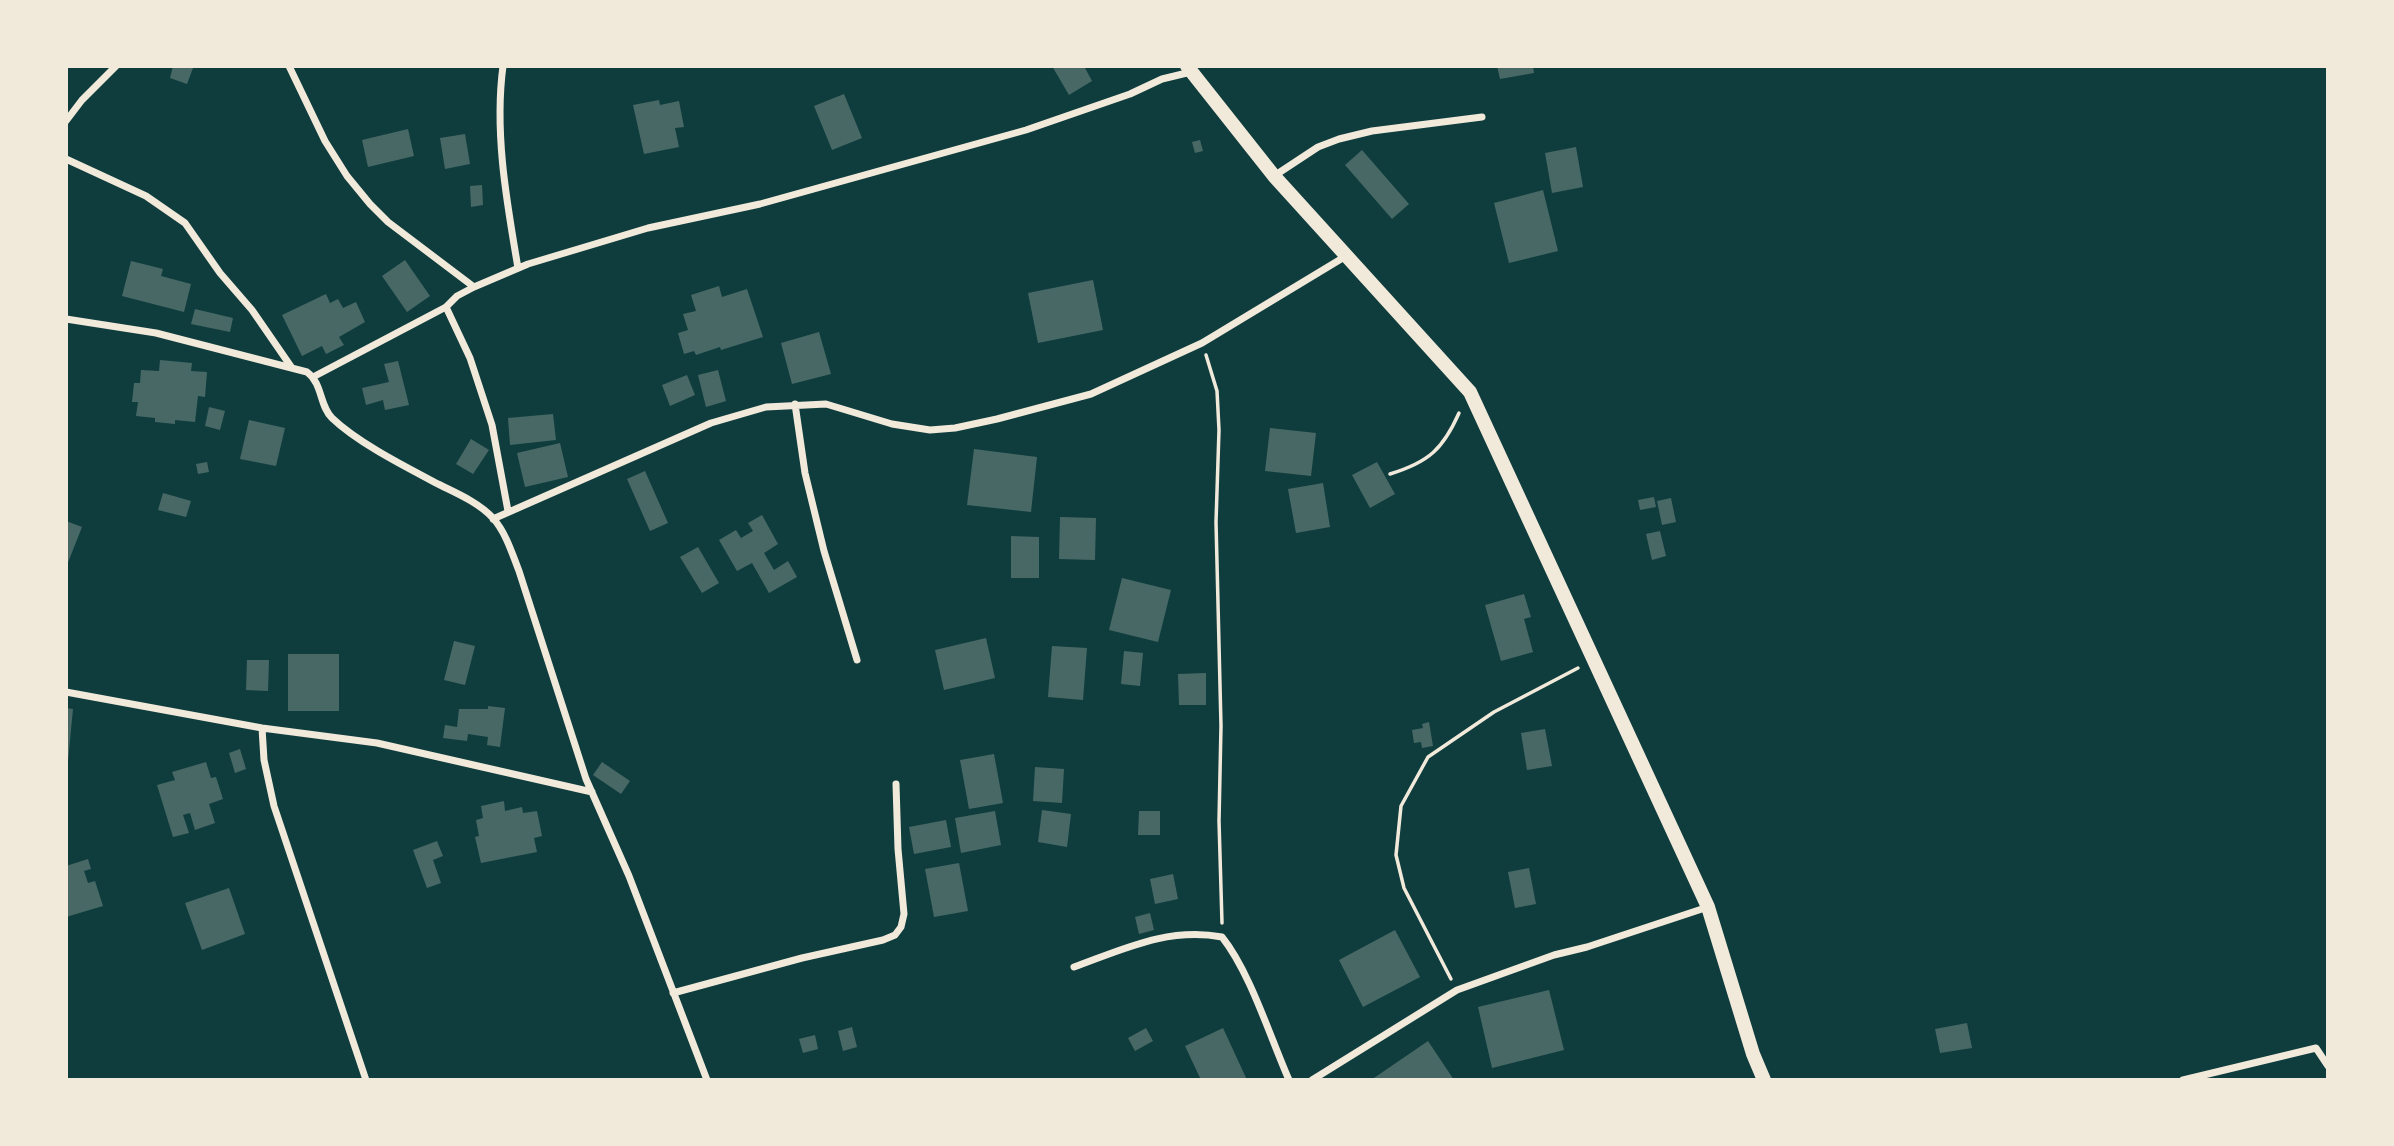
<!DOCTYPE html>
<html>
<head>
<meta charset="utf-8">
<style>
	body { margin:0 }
	#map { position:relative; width:2394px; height:1146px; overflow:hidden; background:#0f3d3e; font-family:"Golos Text",sans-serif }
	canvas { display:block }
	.frame { position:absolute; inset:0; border:68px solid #f1e9da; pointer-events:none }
</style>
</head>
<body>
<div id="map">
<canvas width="2394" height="1146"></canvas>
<div class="frame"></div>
</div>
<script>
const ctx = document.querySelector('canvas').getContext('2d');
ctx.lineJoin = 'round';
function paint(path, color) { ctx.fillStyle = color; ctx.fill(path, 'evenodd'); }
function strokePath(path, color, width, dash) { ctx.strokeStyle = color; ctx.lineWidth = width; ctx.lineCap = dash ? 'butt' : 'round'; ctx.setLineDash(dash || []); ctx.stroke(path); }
paint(new Path2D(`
	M 173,66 L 193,68 L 187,84 L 170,78 Z
	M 1052,66 L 1084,66 L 1092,81 L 1069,95 Z
	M 1497,66 L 1533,66 L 1534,73 L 1500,79 Z
	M 844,94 L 862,138 L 832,150 L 814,106 Z
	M 659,100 L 660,105 L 679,101 L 684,127 L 675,128 L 679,147 L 644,154 L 633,105 Z
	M 408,129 L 414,156 L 368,167 L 362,140 Z
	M 465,134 L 470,164 L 445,169 L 440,138 Z
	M 1200,140 L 1203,151 L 1195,153 L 1192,142 Z
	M 1576,147 L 1583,187 L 1552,193 L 1545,153 Z
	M 1362,150 L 1409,204 L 1392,219 L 1345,165 Z
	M 482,185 L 483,205 L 471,207 L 470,186 Z
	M 1543,190 L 1558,251 L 1509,263 L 1494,203 Z
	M 405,260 L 430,296 L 407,312 L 382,276 Z
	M 131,261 L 163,269 L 161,276 L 191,284 L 184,312 L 122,296 Z
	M 1093,280 L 1103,330 L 1038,343 L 1028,293 Z
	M 719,286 L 722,297 L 747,289 L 763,337 L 721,350 L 720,347 L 696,355 L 694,351 L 684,354 L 678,333 L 688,330 L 683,314 L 696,311 L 691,295 Z
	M 326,294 L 330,303 L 338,299 L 343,308 L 356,302 L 365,322 L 339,337 L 344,345 L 326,354 L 322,346 L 302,356 L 282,315 Z
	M 195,309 L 233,318 L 230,332 L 191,324 Z
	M 819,332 L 831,374 L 792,384 L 781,343 Z
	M 160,360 L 192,363 L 191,371 L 207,372 L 205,397 L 198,396 L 195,422 L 175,420 L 175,424 L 155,422 L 155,418 L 136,416 L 138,402 L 132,402 L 134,383 L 140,383 L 141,370 L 159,371 Z
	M 398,361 L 409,405 L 385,410 L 383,400 L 366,405 L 362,388 L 389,382 L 384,364 Z
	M 718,370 L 726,401 L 706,407 L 698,375 Z
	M 687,375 L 695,395 L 670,406 L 662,385 Z
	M 209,407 L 225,411 L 220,430 L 205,426 Z
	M 553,414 L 556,440 L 510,445 L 508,418 Z
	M 249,420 L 285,428 L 276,466 L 240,459 Z
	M 1270,428 L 1316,433 L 1311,476 L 1265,471 Z
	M 471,439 L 489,450 L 473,474 L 456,464 Z
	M 560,443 L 568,477 L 525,487 L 517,453 Z
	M 974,449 L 1037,457 L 1031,512 L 967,505 Z
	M 207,462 L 209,472 L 198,474 L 196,464 Z
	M 1377,462 L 1395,494 L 1370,508 L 1352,475 Z
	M 645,471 L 668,523 L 650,531 L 627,479 Z
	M 1323,483 L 1330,527 L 1296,533 L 1288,489 Z
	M 163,493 L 191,501 L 186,517 L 158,510 Z
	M 1654,497 L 1656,507 L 1640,510 L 1638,500 Z
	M 1671,498 L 1676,522 L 1662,525 L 1657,501 Z
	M 762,515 L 778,544 L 764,553 L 774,570 L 788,561 L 797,577 L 769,593 L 752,563 L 737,571 L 719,540 L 736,530 L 741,538 L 753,531 L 748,523 Z
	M 1060,517 L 1096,518 L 1095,560 L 1059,559 Z
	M 66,521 L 82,527 L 67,565 L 66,565 Z
	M 1660,531 L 1666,556 L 1652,560 L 1646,534 Z
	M 1011,536 L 1039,537 L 1039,578 L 1011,578 Z
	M 698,547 L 719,583 L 702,593 L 680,557 Z
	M 1122,578 L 1171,590 L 1158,642 L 1109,630 Z
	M 1524,594 L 1531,617 L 1524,619 L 1533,652 L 1501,661 L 1485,605 Z
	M 986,638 L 995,678 L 944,690 L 935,650 Z
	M 454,641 L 475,646 L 465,685 L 444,680 Z
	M 1052,646 L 1087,648 L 1083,700 L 1048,697 Z
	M 1124,651 L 1143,653 L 1140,686 L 1121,684 Z
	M 288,654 L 339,654 L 339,711 L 288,711 Z
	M 247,660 L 269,660 L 268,691 L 246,690 Z
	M 1206,673 L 1206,705 L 1179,705 L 1178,674 Z
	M 488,706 L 505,708 L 500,747 L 487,745 L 488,737 L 468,734 L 467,741 L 443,738 L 445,725 L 457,727 L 459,709 L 488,709 Z
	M 66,708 L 73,709 L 68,761 L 66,761 Z
	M 1429,722 L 1433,746 L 1422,748 L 1421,742 L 1414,743 L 1412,730 L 1423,728 L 1422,724 Z
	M 1545,729 L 1552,766 L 1527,770 L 1521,733 Z
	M 240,749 L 246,769 L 235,773 L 229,753 Z
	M 994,754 L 1003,803 L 969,809 L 960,760 Z
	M 206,762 L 211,778 L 216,777 L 223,799 L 209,804 L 215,823 L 195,830 L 190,813 L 183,815 L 189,833 L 173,837 L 157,785 L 175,780 L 172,772 Z
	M 602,762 L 630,781 L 621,794 L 593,775 Z
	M 1035,767 L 1064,769 L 1062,803 L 1033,801 Z
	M 504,801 L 505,811 L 522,807 L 523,813 L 537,811 L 542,836 L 534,838 L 537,852 L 481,863 L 475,837 L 479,836 L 476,820 L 483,818 L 481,806 Z
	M 1042,810 L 1071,814 L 1067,847 L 1038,842 Z
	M 995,811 L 1001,845 L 961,853 L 955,818 Z
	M 1139,811 L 1160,811 L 1160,835 L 1138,835 Z
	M 946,820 L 951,847 L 914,854 L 909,827 Z
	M 437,841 L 443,856 L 433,860 L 441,883 L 427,888 L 413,850 Z
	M 88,859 L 91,869 L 84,871 L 88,883 L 95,881 L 103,906 L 66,917 L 66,866 Z
	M 959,863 L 968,911 L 934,917 L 925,869 Z
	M 1529,868 L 1536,904 L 1515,908 L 1508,872 Z
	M 1173,874 L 1178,899 L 1155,904 L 1150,879 Z
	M 229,888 L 245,934 L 202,950 L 185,903 Z
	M 1150,913 L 1154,930 L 1139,934 L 1135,917 Z
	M 1395,930 L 1420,977 L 1363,1007 L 1339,960 Z
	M 1549,990 L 1564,1050 L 1492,1068 L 1478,1007 Z
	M 1967,1023 L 1972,1048 L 1940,1053 L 1935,1029 Z
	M 852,1027 L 857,1047 L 843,1051 L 838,1031 Z
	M 1146,1028 L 1153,1041 L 1135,1051 L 1128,1038 Z
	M 1223,1028 L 1247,1080 L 1201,1080 L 1185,1046 Z
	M 815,1035 L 818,1049 L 803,1053 L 799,1039 Z
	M 1428,1041 L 1454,1080 L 1371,1080 Z`), '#486865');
strokePath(new Path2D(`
	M 1206,355 L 1217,391 L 1219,430 L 1216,522 L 1221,726 L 1219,821 L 1222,923
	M 1390,474 C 1429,462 1443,449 1459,413
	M 1451,979 L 1404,888 L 1396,855 L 1401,806 L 1428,757 L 1494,712 L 1578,668`), '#f1e9da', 3.5);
strokePath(new Path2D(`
	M 289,66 L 325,141 L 347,176 L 370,204 L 388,222 L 474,287
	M 503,66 C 494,133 507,203 518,268
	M 66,121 L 82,100 L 116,66
	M 66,159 L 146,196 L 185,223 L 220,273 L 252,310 L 292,368
	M 1274,176 L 1318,147 L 1339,139 L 1372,131 L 1482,117
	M 446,307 L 470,358 L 492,425 L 508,511
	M 66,319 L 156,333 L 307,372 C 323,384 319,405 332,418 C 358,443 406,467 438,484 C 456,493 478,502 493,518 C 506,533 512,553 519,571 L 586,779 L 629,876 L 707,1080
	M 313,377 L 446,307 L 457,296 L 474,287 L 528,264 L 648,228 L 760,204 L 1026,130 L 1130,94 L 1162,79 L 1191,72
	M 795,404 L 805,473 L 824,551 L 857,660
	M 493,519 L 711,423 L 766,407 L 826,404 L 892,424 L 930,430 L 955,428 L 997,419 L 1091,394 L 1202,343 L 1346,256
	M 66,692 L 262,728 L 377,743 L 592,792
	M 262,728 L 264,760 L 274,806 L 366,1080
	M 1074,967 C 1124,949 1168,927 1222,937 C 1250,972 1270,1037 1289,1080
	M 673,993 L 802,958 L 883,940 L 895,935 L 901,927 L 904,914 L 898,849 L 896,784
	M 1312,1080 L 1457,990 L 1554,955 L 1587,947 L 1708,907
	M 2183,1080 L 2316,1048 L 2328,1066`), '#f1e9da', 7);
strokePath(new Path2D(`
	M 1187,66 L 1274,176 L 1470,392 L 1708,907 L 1753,1054 L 1764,1080`), '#f1e9da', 14);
</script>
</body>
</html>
